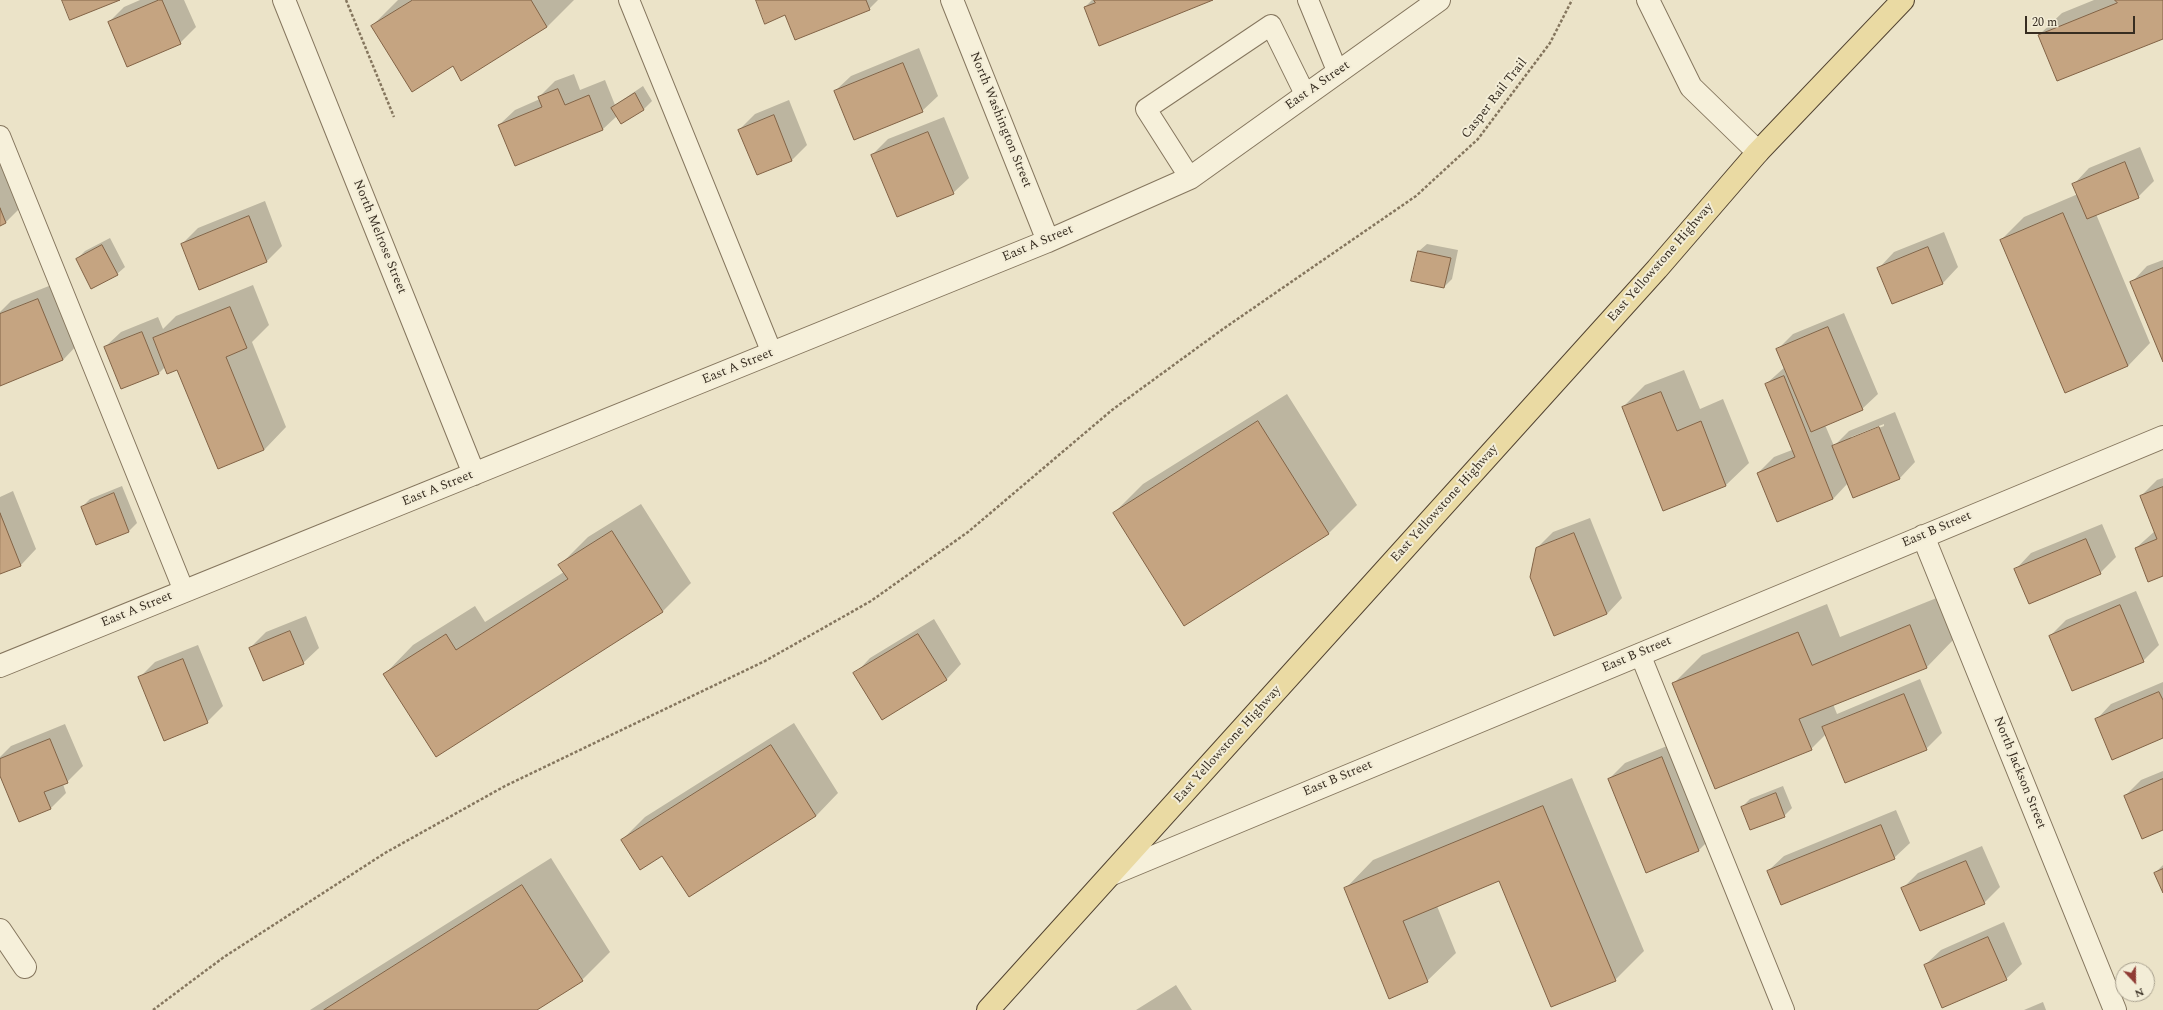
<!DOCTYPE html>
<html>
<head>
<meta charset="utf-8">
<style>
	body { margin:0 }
	#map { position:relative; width:2163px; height:1010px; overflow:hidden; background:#ebe3c8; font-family:Spectral,serif }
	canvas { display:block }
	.north { position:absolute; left:2115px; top:962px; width:40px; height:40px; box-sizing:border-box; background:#f3edd7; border:1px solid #a8a08e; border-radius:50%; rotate:158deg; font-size:11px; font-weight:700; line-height:16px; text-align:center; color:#372d21 }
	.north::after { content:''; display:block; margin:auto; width:14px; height:18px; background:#8f3b34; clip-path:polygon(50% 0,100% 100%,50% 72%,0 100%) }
	.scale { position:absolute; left:2025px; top:16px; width:110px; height:18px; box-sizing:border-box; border:2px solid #372d21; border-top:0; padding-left:5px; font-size:12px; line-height:14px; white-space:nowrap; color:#372d21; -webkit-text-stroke:3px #f3edd7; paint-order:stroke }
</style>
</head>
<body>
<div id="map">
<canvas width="2163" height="1010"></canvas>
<div class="north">N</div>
<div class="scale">20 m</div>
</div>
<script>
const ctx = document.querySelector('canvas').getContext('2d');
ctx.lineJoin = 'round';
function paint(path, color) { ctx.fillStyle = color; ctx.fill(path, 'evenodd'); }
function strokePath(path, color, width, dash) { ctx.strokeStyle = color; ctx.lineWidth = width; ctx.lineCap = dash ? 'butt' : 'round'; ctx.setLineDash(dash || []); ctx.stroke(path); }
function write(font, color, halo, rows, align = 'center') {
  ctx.font = font + ' Spectral,serif'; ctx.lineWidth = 4; ctx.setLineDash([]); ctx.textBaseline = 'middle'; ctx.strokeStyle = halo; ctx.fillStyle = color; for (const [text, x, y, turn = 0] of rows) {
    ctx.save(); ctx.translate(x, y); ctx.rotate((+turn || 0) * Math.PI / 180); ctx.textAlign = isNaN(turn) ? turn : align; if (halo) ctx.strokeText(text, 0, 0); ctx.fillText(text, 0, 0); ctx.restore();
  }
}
paint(new Path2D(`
	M 140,0 L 184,0 L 196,27 L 180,43 L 109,22 L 124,7 Z
	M 398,0 L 574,0 L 547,27 L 462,79 L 453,65 L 372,26 Z
	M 757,0 L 878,0 L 869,9 L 786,14 Z
	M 1092,0 L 1211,0 L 1085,7 Z
	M 2094,0 L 2163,0 L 2163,38 L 2039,35 L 2062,13 Z
	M 919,48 L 938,96 L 922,111 L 835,91 L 851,76 Z
	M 574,74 L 580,90 L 605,80 L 615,105 L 643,86 L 652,101 L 644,109 L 621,123 L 617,116 L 603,129 L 515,165 L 499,125 L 515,110 L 540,99 L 539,97 L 555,81 Z
	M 789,100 L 807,145 L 792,160 L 757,174 L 739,130 L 755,114 Z
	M 944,117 L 969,178 L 953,193 L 872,155 L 888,139 Z
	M 2140,147 L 2154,181 L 2138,197 L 2096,214 L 2150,343 L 2128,366 L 2066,392 L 2001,240 L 2024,217 L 2078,194 L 2074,184 L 2089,168 Z
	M 0,161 L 21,207 L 6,222 L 0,225 Z
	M 265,201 L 282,246 L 267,261 L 200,288 L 182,244 L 198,228 Z
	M 1944,232 L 1958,267 L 1943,283 L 1893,303 L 1879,268 L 1894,252 Z
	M 110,238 L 125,267 L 117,274 L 77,259 L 85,251 Z
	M 1427,244 L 1458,250 L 1452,279 L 1444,287 L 1413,280 L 1419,251 Z
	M 2163,260 L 2163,360 L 2132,282 L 2147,266 Z
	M 54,284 L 78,344 L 63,360 L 0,385 L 0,312 L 11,301 Z
	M 253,285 L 269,325 L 252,342 L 286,427 L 264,450 L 178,369 L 165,367 L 159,373 L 122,388 L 105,347 L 121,332 L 158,317 L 163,329 L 176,316 Z
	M 1844,313 L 1878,394 L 1862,409 L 1825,425 L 1834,446 L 1849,431 L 1895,412 L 1915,462 L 1900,478 L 1854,497 L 1848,483 L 1833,499 L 1758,473 L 1774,457 L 1792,450 L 1766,384 L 1785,367 L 1778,349 L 1793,334 ZM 1884,424 L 1884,426 L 1851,439 L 1851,437 Z
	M 1684,370 L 1700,409 L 1723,399 L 1749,463 L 1726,485 L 1663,510 L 1623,407 L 1645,385 Z
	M 1287,394 L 1357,505 L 1328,534 L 1114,513 L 1143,484 Z
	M 2163,478 L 2163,575 L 2136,548 L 2155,531 L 2141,496 L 2157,480 Z
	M 122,486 L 137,523 L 129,531 L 97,544 L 82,507 L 90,499 Z
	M 13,491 L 36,549 L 21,565 L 0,573 L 0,497 Z
	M 641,504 L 691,583 L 663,611 L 437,755 L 385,674 L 413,645 L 475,606 L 485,622 L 564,572 L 560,565 L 588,537 Z
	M 1590,518 L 1622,598 L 1607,614 L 1537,548 L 1553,532 Z
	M 2102,524 L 2116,557 L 2100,573 L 2016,569 L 2031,553 Z
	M 2136,591 L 2159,645 L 2143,661 L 2050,636 L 2066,620 Z
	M 1939,597 L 1955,638 L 1927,667 L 1833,704 L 1837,714 L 1920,679 L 1942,733 L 1926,749 L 1826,734 L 1811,749 L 1673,684 L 1702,655 L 1827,604 L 1840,637 Z
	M 306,616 L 319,648 L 303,663 L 250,648 L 266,632 Z
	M 934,619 L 961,664 L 946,680 L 855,674 L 870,658 Z
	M 198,645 L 223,706 L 207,722 L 139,678 L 155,662 Z
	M 2163,682 L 2163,736 L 2096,720 L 2111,704 Z
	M 794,723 L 838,793 L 816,816 L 689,896 L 663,855 L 622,840 L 645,817 Z
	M 65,724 L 83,766 L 67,782 L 63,784 L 66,793 L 51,808 L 0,773 L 0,757 L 11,746 Z
	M 1677,742 L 1715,834 L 1699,850 L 1646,871 L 1609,779 L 1625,763 Z
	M 2163,771 L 2163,829 L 2125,796 L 2141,780 Z
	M 1572,778 L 1644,951 L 1615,980 L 1499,880 L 1437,906 L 1456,953 L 1427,981 L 1345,889 L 1373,860 Z
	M 1783,786 L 1792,808 L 1784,816 L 1742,807 L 1750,799 Z
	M 1896,810 L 1910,843 L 1894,858 L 1768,871 L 1784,856 Z
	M 1982,846 L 2000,887 L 1984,903 L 1903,888 L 1918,873 Z
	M 551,858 L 610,952 L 582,980 L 535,1010 L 310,1010 Z
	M 2163,865 L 2163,891 L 2155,873 Z
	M 2004,922 L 2022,964 L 2006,979 L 1925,965 L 1941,950 Z
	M 1176,985 L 1192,1010 L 1136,1010 Z
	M 2043,1002 L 2046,1010 L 2024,1010 Z`), '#0003');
const building = new Path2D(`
	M 62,0 L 120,0 L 70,20 Z
	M 159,0 L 162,0 L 181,44 L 127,67 L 108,22 Z
	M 413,0 L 531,0 L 547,27 L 461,81 L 453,66 L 412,92 L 371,26 Z
	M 756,0 L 866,0 L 870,10 L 795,40 L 785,15 L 765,24 Z
	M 1094,0 L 1213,0 L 1099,46 L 1084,7 L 1095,3 Z
	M 2115,0 L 2163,0 L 2163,39 L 2057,81 L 2038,35 L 2117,3 Z
	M 903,63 L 923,112 L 854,140 L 834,91 Z
	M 558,89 L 565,105 L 589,95 L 603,130 L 515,166 L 498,125 L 542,107 L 538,97 Z
	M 635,93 L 644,110 L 621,124 L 611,108 Z
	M 774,115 L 792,161 L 757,175 L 738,130 Z
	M 928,132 L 954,194 L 897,217 L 871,155 Z
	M 2125,162 L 2139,198 L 2087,219 L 2072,184 Z
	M 0,208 L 6,223 L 0,226 Z
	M 2063,213 L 2128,366 L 2065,393 L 2000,240 Z
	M 249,216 L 267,262 L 199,290 L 181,244 Z
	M 102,245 L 118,275 L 91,289 L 76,259 Z
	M 1928,247 L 1943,284 L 1892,304 L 1877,268 Z
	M 1418,251 L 1451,258 L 1444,288 L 1411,281 Z
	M 2163,268 L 2163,362 L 2130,282 Z
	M 38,299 L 63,360 L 0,386 L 0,314 Z
	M 230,307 L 247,348 L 226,357 L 264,450 L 218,469 L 177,370 L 167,374 L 153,338 Z
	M 1828,327 L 1863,410 L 1811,432 L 1776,349 Z
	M 142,332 L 159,374 L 121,389 L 104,347 Z
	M 1784,376 L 1833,499 L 1777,522 L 1757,473 L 1795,457 L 1765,384 Z
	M 1661,392 L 1677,431 L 1701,421 L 1726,486 L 1663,511 L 1622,407 Z
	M 1258,421 L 1329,534 L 1184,626 L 1113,513 Z
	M 1879,427 L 1900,479 L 1853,498 L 1832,446 Z
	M 2163,487 L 2163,576 L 2148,582 L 2135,548 L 2157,539 L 2140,496 Z
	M 114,493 L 129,532 L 96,545 L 81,507 Z
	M 0,513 L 21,566 L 0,574 Z
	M 612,531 L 663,612 L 436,757 L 383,674 L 446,634 L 456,650 L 568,579 L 558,565 Z
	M 1574,533 L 1607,614 L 1554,636 L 1530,577 L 1536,548 Z
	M 2086,539 L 2101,574 L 2029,604 L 2014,569 Z
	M 2120,605 L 2144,662 L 2072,691 L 2049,636 Z
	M 1910,625 L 1927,668 L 1799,719 L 1812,750 L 1715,789 L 1672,683 L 1798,632 L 1812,665 Z
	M 290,631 L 304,664 L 263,681 L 249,648 Z
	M 918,634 L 947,680 L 882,720 L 853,673 Z
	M 183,659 L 208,723 L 164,741 L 138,677 Z
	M 2159,692 L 2163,700 L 2163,738 L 2112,760 L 2095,719 Z
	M 1904,694 L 1927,750 L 1845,783 L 1822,727 Z
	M 50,739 L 68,783 L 44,792 L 51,809 L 19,822 L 0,776 L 0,759 Z
	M 771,745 L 816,816 L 689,897 L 662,856 L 640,870 L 621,840 Z
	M 1662,757 L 1699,851 L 1646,873 L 1608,779 Z
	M 2163,779 L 2163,830 L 2142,839 L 2124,796 Z
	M 1776,793 L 1785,817 L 1750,830 L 1741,807 Z
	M 1543,806 L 1616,981 L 1551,1007 L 1499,881 L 1403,921 L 1428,982 L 1389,999 L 1344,888 Z
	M 1881,825 L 1895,859 L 1781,905 L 1767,871 Z
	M 1966,861 L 1985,904 L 1920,931 L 1901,888 Z
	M 2163,869 L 2163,893 L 2154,873 Z
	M 522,885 L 583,981 L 537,1010 L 324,1010 Z
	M 1988,937 L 2007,980 L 1942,1008 L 1924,965 Z`);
paint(building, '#c5a481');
strokePath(building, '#826346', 1);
const service = new Path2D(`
	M 629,0 L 772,353
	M 1308,0 L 1338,73
	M 0,136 L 184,591
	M 1190,178 L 1146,109 L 1271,25 L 1305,94
	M 1640,654 L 1784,1010`);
const minor = new Path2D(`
	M 284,0 L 474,474
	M 952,0 L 1048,241
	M 1648,0 L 1691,87 L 1758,152
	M 1923,536 L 2115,1010
	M 0,666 L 1048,241 L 1190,178 L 1439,0
	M 1112,874 L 2163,437
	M 0,930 L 25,967`);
const primary = new Path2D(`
	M 988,1010 L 1657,269 L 1758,152 L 1903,0`);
strokePath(service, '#85765e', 22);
strokePath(minor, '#85765e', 24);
strokePath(primary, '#534432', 24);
strokePath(new Path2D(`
	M 346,0 L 394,117
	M 153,1010 L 224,957 L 385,853 L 505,786 L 765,661 L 871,601 L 968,532 L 1112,410 L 1223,329 L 1416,196 L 1478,139 L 1550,43 L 1572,0`), '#85765e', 2.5, [3, 2]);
strokePath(service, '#f6f0da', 20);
strokePath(minor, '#f6f0da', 22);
strokePath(primary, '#eadaa3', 22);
write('13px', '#372d21', '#f3edd7', [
	["East A Street",1318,86,-35],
	["Casper Rail Trail",1495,99,-52],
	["North Washington Street",1000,120,68],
	["North Melrose Street",379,237,68],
	["East A Street",1038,244,-23],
	["East Yellowstone Highway",1661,263,-49],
	["East A Street",738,367,-22],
	["East A Street",438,489,-22],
	["East Yellowstone Highway",1445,504,-48],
	["East B Street",1937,530,-23],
	["East A Street",137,610,-22],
	["East B Street",1637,655,-23],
	["East Yellowstone Highway",1228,745,-48],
	["North Jackson Street",2019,773,68],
	["East B Street",1338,779,-23]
]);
</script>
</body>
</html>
